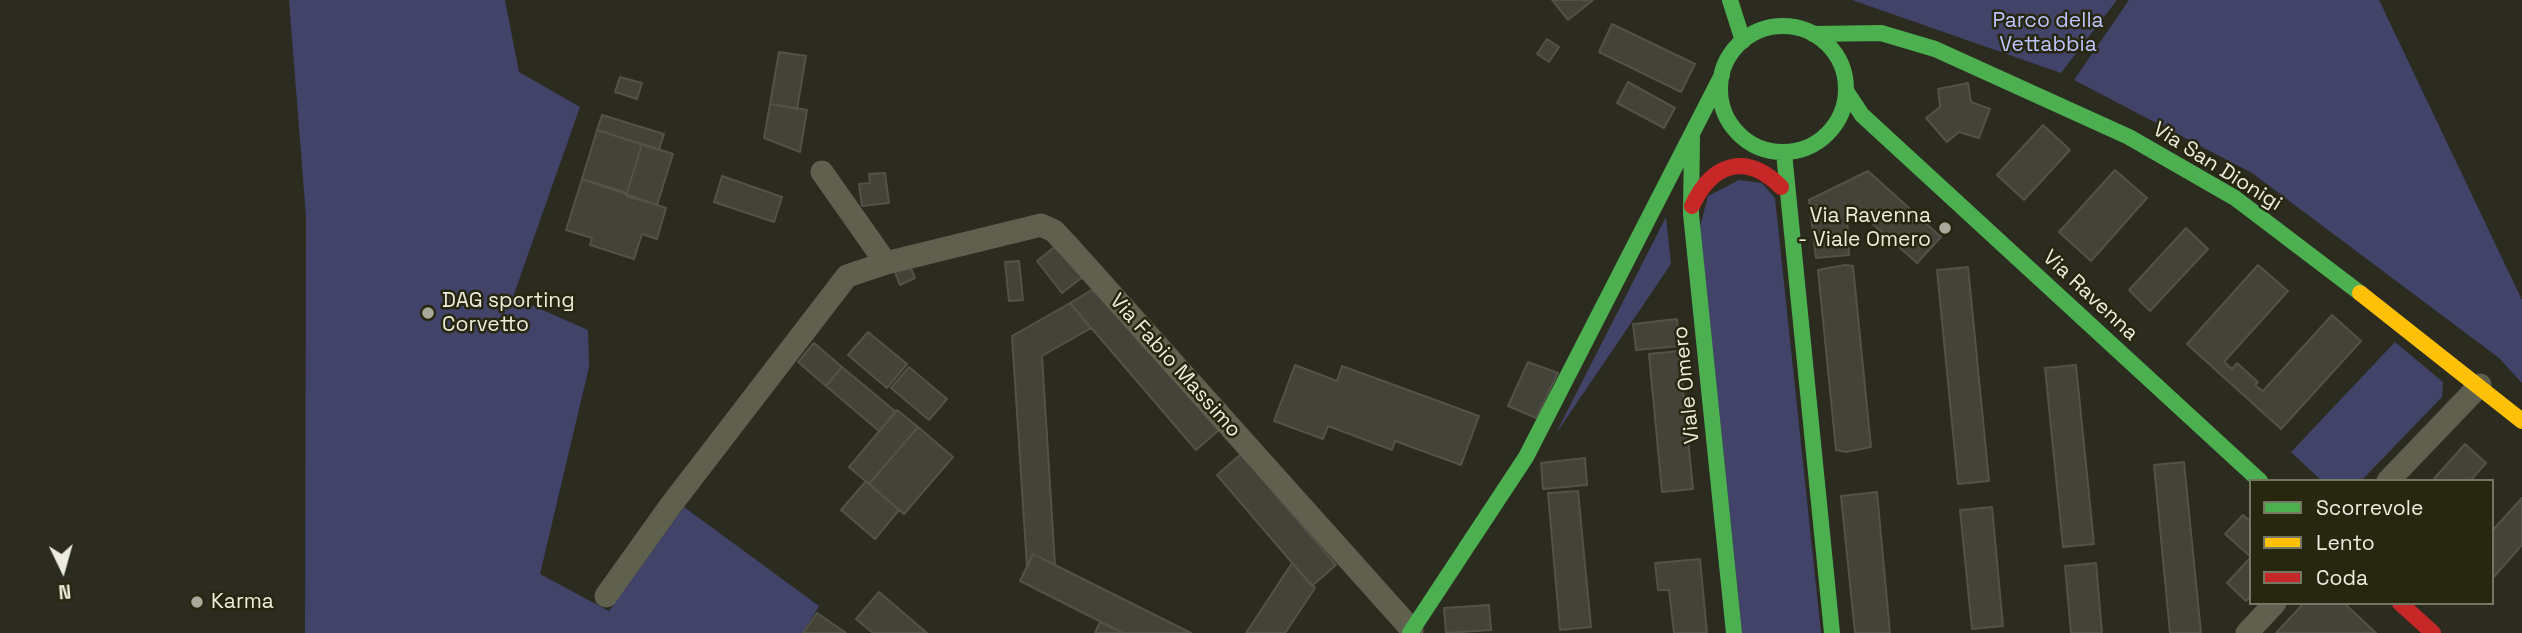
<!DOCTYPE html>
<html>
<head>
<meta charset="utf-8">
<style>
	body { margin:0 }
	#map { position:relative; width:2522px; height:633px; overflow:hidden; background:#2b2b1f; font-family:"Space Grotesk",sans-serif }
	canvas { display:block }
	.legend { position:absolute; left:2249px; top:479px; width:245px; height:126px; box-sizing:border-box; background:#27270f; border:2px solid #767662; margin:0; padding:9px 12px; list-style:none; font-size:21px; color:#ecedde }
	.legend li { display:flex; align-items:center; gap:14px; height:35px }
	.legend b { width:35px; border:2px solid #767662 }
	.north { position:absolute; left:28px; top:535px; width:70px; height:70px; -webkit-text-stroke:5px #27270f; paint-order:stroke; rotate:175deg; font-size:19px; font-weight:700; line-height:28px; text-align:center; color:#ecedde }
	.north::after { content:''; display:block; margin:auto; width:24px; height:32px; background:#ecedde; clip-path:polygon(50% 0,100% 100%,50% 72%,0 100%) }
</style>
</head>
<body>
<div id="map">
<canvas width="2522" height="633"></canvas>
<ul class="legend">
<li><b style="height:9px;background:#4caf50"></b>Scorrevole</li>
<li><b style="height:9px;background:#ffc107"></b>Lento</li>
<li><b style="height:9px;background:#c62828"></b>Coda</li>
</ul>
<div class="north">N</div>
</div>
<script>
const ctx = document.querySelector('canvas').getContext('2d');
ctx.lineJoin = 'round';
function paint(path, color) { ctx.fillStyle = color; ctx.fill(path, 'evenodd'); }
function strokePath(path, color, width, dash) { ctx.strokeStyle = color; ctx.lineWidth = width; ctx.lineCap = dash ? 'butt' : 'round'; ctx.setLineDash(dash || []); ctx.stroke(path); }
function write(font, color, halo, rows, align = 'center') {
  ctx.font = font + ' "Space Grotesk",sans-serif'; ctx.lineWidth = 5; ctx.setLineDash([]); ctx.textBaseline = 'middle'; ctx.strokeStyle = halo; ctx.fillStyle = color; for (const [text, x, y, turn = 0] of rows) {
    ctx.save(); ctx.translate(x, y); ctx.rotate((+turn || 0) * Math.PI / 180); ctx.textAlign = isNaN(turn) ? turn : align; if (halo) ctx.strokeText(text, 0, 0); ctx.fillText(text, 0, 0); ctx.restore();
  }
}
paint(new Path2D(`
	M 289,0 L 505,0 L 519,72 L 580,107 L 513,297 L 588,330 L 589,367 L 540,574 L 609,611 L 684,507 L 819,606 L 803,633 L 305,633 L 306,217 Z
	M 1852,0 L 2117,0 L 2061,73 Z
	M 2129,0 L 2379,0 L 2522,300 L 2522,383 L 2499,358 L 2252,173 L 2074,80 Z
	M 1739,180 L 1762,183 L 1775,198 L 1821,633 L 1742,633 L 1700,227 L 1708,196 Z
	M 1666,217 L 1671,264 L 1555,435 Z
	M 2395,342 L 2443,382 L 2442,397 L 2361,481 L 2322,481 L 2291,452 Z`), '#414369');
const building = new Path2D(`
	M 1552,0 L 1593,0 L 1568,20 Z
	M 1612,24 L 1695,64 L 1681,92 L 1599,52 Z
	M 1547,39 L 1559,47 L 1549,62 L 1537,54 Z
	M 779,52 L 806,56 L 797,109 L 770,104 Z
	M 620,77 L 642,83 L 637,99 L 615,92 Z
	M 1628,82 L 1675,108 L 1664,128 L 1617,103 Z
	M 1968,83 L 1971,102 L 1990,109 L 1979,138 L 1959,132 L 1947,142 L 1926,118 L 1940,107 L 1938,89 Z
	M 770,104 L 807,110 L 800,152 L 764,138 Z
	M 602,115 L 664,134 L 659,150 L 597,130 Z
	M 2043,125 L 2070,150 L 2024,200 L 1997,175 Z
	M 597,130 L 642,144 L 627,193 L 582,179 Z
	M 642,144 L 673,154 L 657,205 L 626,196 Z
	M 2115,170 L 2147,198 L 2091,261 L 2059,232 Z
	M 1868,171 L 1941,237 L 1917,263 L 1858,211 L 1847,216 L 1849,255 L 1816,258 L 1809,200 Z
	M 885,173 L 889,203 L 862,206 L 859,184 L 870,183 L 869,174 Z
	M 722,176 L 782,197 L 774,222 L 714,202 Z
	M 582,179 L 666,208 L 657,239 L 642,234 L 634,259 L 590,245 L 592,238 L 566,230 Z
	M 2186,228 L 2208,249 L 2150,311 L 2129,290 Z
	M 1058,244 L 1084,276 L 1062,293 L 1037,261 Z
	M 1019,261 L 1023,300 L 1009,301 L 1005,262 Z
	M 909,263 L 915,278 L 900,285 L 894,270 Z
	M 1845,265 L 1853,266 L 1871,447 L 1846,452 L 1836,450 L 1818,270 Z
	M 2258,265 L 2288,291 L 2224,362 L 2232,369 L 2237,363 L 2258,382 L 2255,385 L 2263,391 L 2332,315 L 2361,341 L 2281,429 L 2187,344 Z
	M 1968,267 L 1989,481 L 1958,484 L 1937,270 Z
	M 1095,288 L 1219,430 L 1196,450 L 1070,303 Z
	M 1070,303 L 1091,328 L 1042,356 L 1055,565 L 1033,554 L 1027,567 L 1012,336 Z
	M 1677,319 L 1680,346 L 1636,350 L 1633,324 Z
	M 868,332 L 907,364 L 887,388 L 848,355 Z
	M 814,343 L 842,367 L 826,386 L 798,362 Z
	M 1679,351 L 1693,489 L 1662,492 L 1649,354 Z
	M 1528,362 L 1558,373 L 1536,418 L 1508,406 Z
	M 1295,365 L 1337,381 L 1342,366 L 1479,416 L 1461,465 L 1395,441 L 1392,450 L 1328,426 L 1323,439 L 1274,421 Z
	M 2076,365 L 2094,544 L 2063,547 L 2045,368 Z
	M 842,367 L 896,412 L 879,431 L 826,386 Z
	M 909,367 L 947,399 L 929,420 L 891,388 Z
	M 897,410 L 918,427 L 869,484 L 849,467 Z
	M 918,427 L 953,457 L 904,514 L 869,484 Z
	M 2465,444 L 2486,463 L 2470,481 L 2432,481 Z
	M 1241,454 L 1336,565 L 1312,586 L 1217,475 Z
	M 1585,458 L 1587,485 L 1543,489 L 1541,463 Z
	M 2184,462 L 2201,633 L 2170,633 L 2154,465 Z
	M 866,481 L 899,510 L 875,539 L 841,510 Z
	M 1578,491 L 1591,627 L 1560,630 L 1548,493 Z
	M 1877,492 L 1890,633 L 1855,633 L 1841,496 Z
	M 2522,498 L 2522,545 L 2492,579 L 2492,531 Z
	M 1992,507 L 2003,626 L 1972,629 L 1960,510 Z
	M 2243,515 L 2251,522 L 2251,596 L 2246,601 L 2227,583 L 2251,557 L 2225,534 Z
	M 1033,554 L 1191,633 L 1123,633 L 1020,581 Z
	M 1700,559 L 1707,633 L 1674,633 L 1669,590 L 1658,590 L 1655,563 Z
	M 1292,563 L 1315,588 L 1285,633 L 1246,633 Z
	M 2096,563 L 2102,633 L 2071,633 L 2065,566 Z
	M 879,592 L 927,633 L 873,633 L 856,619 Z
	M 2304,603 L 2344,603 L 2376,633 L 2276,633 Z
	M 1489,605 L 1491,630 L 1446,633 L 1444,608 Z
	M 817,613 L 846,633 L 803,633 Z
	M 1100,622 L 1123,633 L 1095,633 Z`);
paint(building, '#434339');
strokePath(building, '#525248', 2);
strokePath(new Path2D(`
	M 822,172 L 886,263
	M 2388,481 L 2480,385
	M 606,596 L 671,505 L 847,276 L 886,263 L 1041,225 L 1054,231 L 1070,248 L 1412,630
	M 2247,633 L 2275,603`), '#60604e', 23);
strokePath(new Path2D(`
	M 1730,0 L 1743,41
	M1720 89a63 63 0 1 1 126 0a63 63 0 1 1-126 0Z
	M 1813,34 L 1881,33 L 1935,49 L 2129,137 L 2235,198 L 2360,293
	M 1846,91 L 1862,115 L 2260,481
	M 1692,138 L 1691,214 L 1734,633
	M 1784,153 L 1832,633
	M 1410,633 L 1526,457 L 1722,75`), '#4caf50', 16);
strokePath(new Path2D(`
	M 2360,293 L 2522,421`), '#ffc107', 16);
strokePath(new Path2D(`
	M 1692,206 C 1712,163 1746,152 1781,187
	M 2400,603 L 2433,633`), '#c62828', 16);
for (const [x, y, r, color] of [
	[1945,228,7,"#a8a99b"],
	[428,313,7,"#a8a99b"],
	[197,602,7,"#a8a99b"]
]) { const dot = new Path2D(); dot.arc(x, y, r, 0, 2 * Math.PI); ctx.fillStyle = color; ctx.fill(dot); strokePath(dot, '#27270f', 2.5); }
write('21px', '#bec4fe', '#27270f', [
	["Parco della",2048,21],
	["Vettabbia",2048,45]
]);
write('21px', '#ecedde', '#27270f', [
	["Via San Dionigi",2217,167,32],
	["Via Ravenna",2090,296,43],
	["Via Fabio Massimo",1175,366,48],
	["Viale Omero",1687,385,-96]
]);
write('21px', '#ecedde', '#27270f', [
	["Via Ravenna",1931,216,"right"],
	["- Viale Omero",1931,240,"right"],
	["DAG sporting",442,301],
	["Corvetto",442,325],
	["Karma",211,602]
], 'left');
</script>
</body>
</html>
